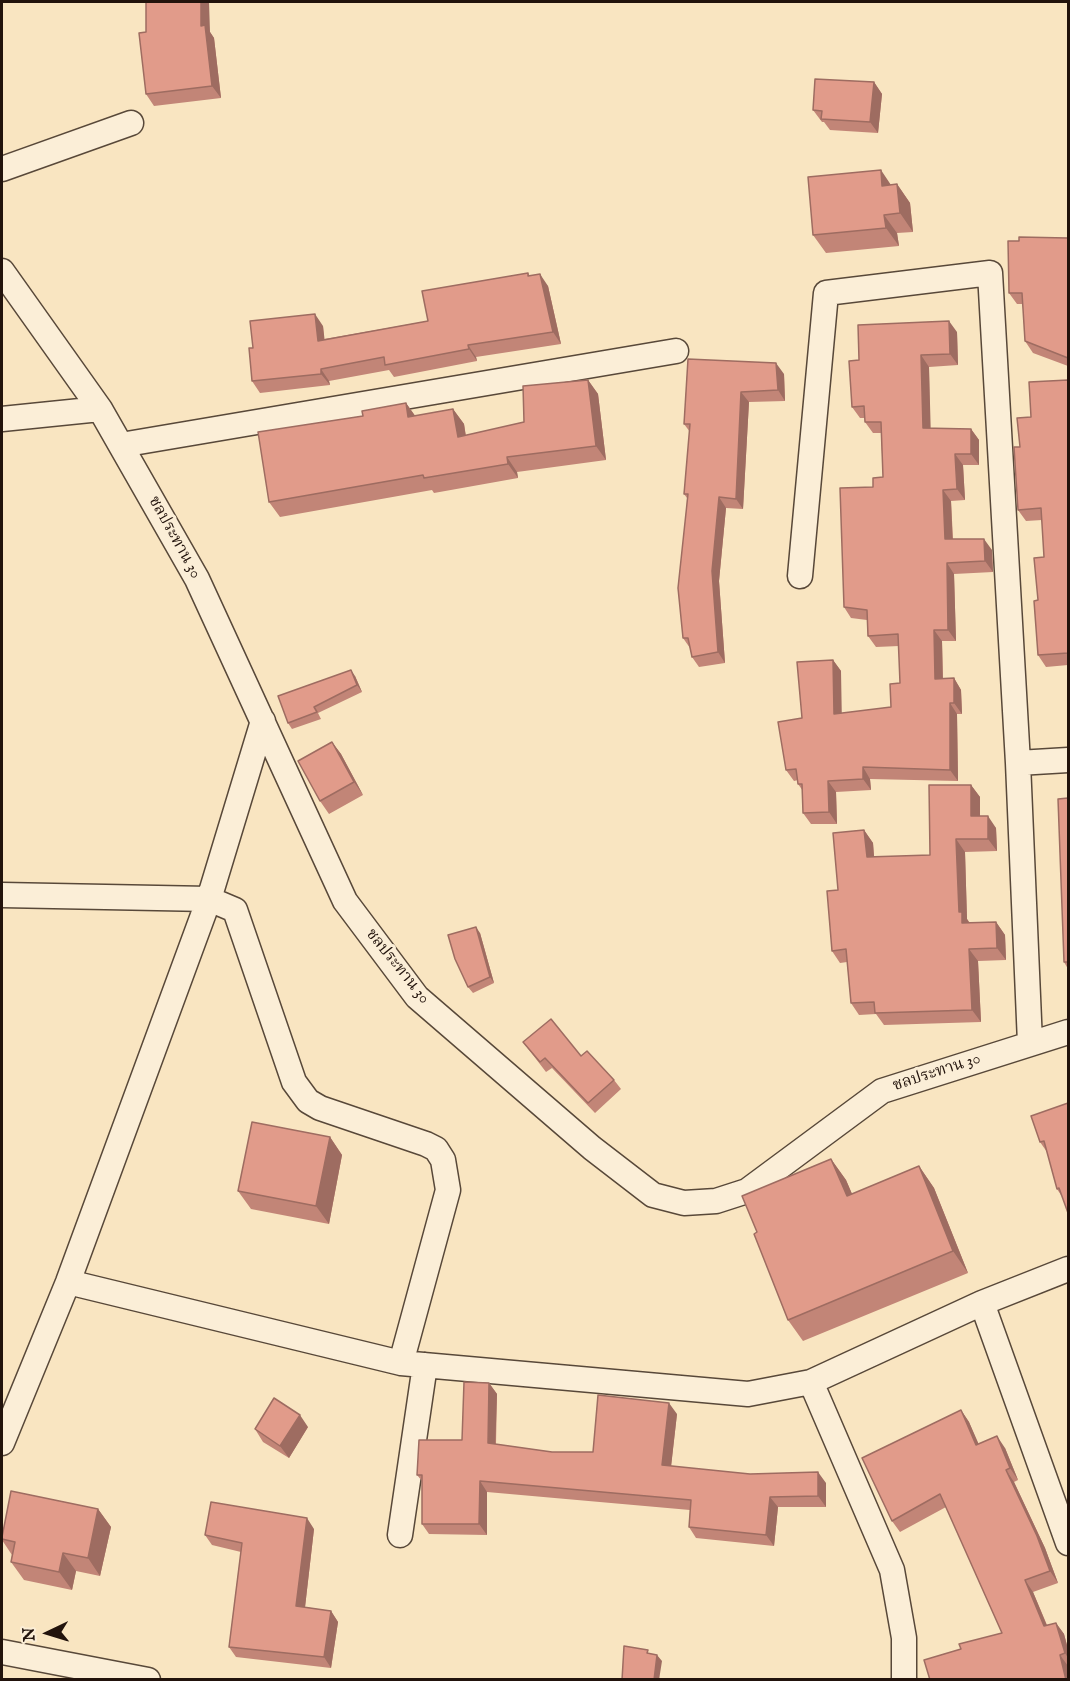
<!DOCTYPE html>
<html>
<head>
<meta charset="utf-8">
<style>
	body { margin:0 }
	#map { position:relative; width:1070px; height:1681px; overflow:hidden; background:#f9e5c1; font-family:"IM FELL English",serif }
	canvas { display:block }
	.frame { position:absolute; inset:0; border:3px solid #22130c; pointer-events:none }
	.north { position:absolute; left:18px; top:1603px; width:60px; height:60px; -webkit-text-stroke:4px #fbeed7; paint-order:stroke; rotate:266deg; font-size:16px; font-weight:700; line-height:24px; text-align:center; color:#22130c }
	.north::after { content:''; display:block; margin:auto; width:21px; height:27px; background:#22130c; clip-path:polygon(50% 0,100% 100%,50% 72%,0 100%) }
</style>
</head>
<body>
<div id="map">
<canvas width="1070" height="1681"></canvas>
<div class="frame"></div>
<div class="north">N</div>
</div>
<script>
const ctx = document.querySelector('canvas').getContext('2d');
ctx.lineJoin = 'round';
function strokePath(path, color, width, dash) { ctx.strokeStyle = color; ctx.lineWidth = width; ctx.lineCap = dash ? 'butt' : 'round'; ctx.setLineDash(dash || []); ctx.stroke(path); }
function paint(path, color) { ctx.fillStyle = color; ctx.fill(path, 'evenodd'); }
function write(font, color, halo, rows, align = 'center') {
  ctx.font = font + ' "IM FELL English","Noto Serif Thai",serif'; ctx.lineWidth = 6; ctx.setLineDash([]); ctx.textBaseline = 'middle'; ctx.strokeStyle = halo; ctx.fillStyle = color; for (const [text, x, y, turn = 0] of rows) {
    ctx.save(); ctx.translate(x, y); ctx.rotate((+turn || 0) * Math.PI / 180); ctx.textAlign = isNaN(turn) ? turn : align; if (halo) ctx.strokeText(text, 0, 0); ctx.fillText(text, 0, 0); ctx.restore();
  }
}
const minor = new Path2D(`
	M 2,169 L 131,123
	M 2,271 L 100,409 L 197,579 L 345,901 L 417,997 L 592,1148 L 653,1195 L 684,1203 L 716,1201 L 747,1191 L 882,1091 L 1068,1032
	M 2,419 L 100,409
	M 121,445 L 676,351
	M 800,576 L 826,293 L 990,273 L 1018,763 L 1030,1043
	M 1018,763 L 1068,760
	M 2,895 L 209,899 L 235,910 L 294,1082 L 308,1101 L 320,1108 L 426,1144 L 436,1149 L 443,1160 L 448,1190 L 401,1363
	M 68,1282 L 401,1363 L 748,1394 L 811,1382 L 982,1303 L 1068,1269
	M 982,1303 L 1068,1543
	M 811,1382 L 892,1570 L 904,1638 L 904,1680
	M 2,1443 L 68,1282 L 209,899 L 263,721
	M 400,1535 L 425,1365
	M 2,1652 L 148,1680`);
strokePath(minor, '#584839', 27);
strokePath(minor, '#fbeed7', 24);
paint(new Path2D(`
	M 210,32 L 214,38 L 221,98 L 154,106 L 146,94 Z
	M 874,82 L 882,94 L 878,133 L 830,130 L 824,122 L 822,122 L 813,110 Z
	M 897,184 L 910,203 L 913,232 L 897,233 L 899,246 L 826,253 L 813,235 L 891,185 Z
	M 1068,238 L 1068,366 L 1033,353 L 1025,341 L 1023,304 L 1017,304 L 1009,293 Z
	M 528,273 L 530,276 L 548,286 L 561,344 L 476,357 L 477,361 L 394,377 L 389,370 L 329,381 L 330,385 L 260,393 L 252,381 L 253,348 L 323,326 L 324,339 L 428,321 Z
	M 957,332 L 958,365 L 929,367 L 930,428 L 971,429 L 979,440 L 979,465 L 963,465 L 965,500 L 951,501 L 953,539 L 992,550 L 993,572 L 954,574 L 956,641 L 942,641 L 943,679 L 954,678 L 961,690 L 962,714 L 957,714 L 958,781 L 870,779 L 871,790 L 836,792 L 837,824 L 811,824 L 803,813 L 803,791 L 798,784 L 798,780 L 794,781 L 786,770 L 802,718 L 833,660 L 841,671 L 841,714 L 891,707 L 900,683 L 899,646 L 876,647 L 868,636 L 867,620 L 851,618 L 844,607 L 873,487 L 883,477 L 881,433 L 873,433 L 865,422 L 865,418 L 860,418 L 852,407 L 859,360 Z
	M 688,359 L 784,374 L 785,401 L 749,402 L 743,509 L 726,508 L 719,581 L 725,663 L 699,667 L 692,657 L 690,648 L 683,638 L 687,498 L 684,494 L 690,432 L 684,424 Z
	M 588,380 L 598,394 L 606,460 L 517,472 L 518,478 L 434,493 L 432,490 L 280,517 L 269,502 L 363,416 L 406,403 L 415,416 L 453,409 L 464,424 L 466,436 L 524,422 Z
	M 1068,380 L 1068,665 L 1046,667 L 1038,655 L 1038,600 L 1044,557 L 1042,520 L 1026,521 L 1018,510 L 1020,447 L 1031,417 Z
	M 355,676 L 362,692 L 318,713 L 321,719 L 292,729 L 288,723 Z
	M 332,742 L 341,754 L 363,795 L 329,814 L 320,801 Z
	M 971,785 L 980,797 L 980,816 L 996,828 L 997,851 L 965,852 L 967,919 L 970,923 L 996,922 L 1005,935 L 1006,960 L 978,961 L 981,1022 L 884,1025 L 876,1014 L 859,1015 L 851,1003 L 847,962 L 840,963 L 832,951 L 838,890 L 864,830 L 873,843 L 874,857 L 930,855 Z
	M 1068,798 L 1068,969 L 1064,962 Z
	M 480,933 L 494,983 L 473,993 L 468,987 Z
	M 523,1042 L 581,1056 L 614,1080 L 621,1089 L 595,1113 L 552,1068 L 546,1072 Z
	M 1068,1103 L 1063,1198 L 1057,1189 L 1047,1152 L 1040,1142 Z
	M 330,1137 L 342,1155 L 329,1224 L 251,1209 L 238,1191 Z
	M 831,1159 L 846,1180 L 852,1194 L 919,1166 L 934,1188 L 968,1273 L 803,1341 L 788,1320 L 757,1232 Z
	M 489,1383 L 497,1394 L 496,1444 L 552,1452 L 593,1452 L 677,1414 L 671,1466 L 826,1483 L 826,1507 L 778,1507 L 774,1546 L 696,1538 L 689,1527 L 690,1510 L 487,1492 L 487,1535 L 429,1534 L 422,1524 L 422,1481 L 417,1475 L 462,1440 Z
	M 961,1410 L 969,1422 L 978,1444 L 1005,1448 L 1018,1480 L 1014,1482 L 1045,1548 L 1058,1583 L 1033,1592 L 1047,1625 L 1056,1623 L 1064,1634 L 1068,1649 L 1068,1666 L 961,1649 L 1002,1633 L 946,1507 L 900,1532 L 892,1521 Z
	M 308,1427 L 289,1458 L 263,1442 L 255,1429 Z
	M 98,1509 L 111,1527 L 100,1576 L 76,1571 L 72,1590 L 24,1580 L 11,1562 L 12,1555 L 2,1540 L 2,1537 Z
	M 314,1529 L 305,1607 L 331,1611 L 338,1622 L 331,1668 L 236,1657 L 229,1647 L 241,1552 L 212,1545 L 205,1535 Z`), '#c28577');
paint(new Path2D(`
	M 201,2 L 209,2 L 210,32 L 214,38 L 221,98 L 212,86 L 201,26 Z
	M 874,82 L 882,94 L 878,133 L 870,122 Z
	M 881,170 L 893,188 L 882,186 Z
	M 897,184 L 910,203 L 913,232 L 900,213 Z
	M 884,215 L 897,233 L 899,246 L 886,228 Z
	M 540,274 L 548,286 L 561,344 L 553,332 Z
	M 315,314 L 323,326 L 326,352 L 318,341 Z
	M 949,321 L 957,332 L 958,365 L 950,354 Z
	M 468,345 L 476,357 L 477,361 L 469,349 Z
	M 921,355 L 929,367 L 931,440 L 923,428 Z
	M 776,363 L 784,374 L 785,401 L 778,390 Z
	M 321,369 L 329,381 L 330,385 L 321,374 Z
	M 588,380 L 598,394 L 606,460 L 596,446 Z
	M 741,392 L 749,402 L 743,509 L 736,499 Z
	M 406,403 L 416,417 L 408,417 Z
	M 453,409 L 464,424 L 468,452 L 458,437 Z
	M 971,429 L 979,440 L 979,465 L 971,454 Z
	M 955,454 L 963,465 L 965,500 L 957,489 Z
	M 507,457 L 517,472 L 518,478 L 508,464 Z
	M 943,490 L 951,501 L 953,550 L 945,539 Z
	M 719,497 L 726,508 L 719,581 L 725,663 L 718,652 L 712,571 Z
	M 984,539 L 992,550 L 993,572 L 985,561 Z
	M 947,563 L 954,574 L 956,641 L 948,630 Z
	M 934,630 L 942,641 L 943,690 L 935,679 Z
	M 833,660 L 841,671 L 842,726 L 834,714 Z
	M 351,670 L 355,676 L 362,692 L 357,685 Z
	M 954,678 L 961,690 L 962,714 L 954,703 Z
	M 950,703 L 957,714 L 958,781 L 950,770 Z
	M 332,742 L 341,754 L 363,795 L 354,782 Z
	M 863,767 L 870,779 L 871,790 L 863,779 Z
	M 828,781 L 836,792 L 837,824 L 829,812 Z
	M 971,785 L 980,797 L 980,828 L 971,816 Z
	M 988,816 L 996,828 L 997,851 L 988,839 Z
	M 864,830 L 873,843 L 875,869 L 867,857 Z
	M 956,839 L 965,852 L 967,919 L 970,924 L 962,923 L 959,912 Z
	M 996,922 L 1005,935 L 1006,960 L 997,948 Z
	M 476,927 L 480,933 L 494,983 L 490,977 Z
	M 969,949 L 978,961 L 981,1022 L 972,1010 Z
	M 330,1137 L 342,1155 L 329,1224 L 316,1206 Z
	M 831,1159 L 846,1180 L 862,1217 L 847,1196 Z
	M 919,1166 L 934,1188 L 968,1273 L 953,1251 Z
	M 489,1383 L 497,1394 L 495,1453 L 488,1443 Z
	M 669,1403 L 677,1414 L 670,1476 L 662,1465 Z
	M 961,1410 L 969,1422 L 984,1456 L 976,1445 Z
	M 300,1415 L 308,1427 L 289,1458 L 280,1446 Z
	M 997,1436 L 1005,1448 L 1018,1480 L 1010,1468 Z
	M 1006,1470 L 1014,1482 L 1045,1548 L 1058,1583 L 1050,1571 Z
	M 818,1472 L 826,1483 L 826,1507 L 818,1496 Z
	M 480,1481 L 487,1492 L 487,1535 L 479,1524 Z
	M 770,1497 L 778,1507 L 774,1546 L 766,1535 Z
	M 98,1509 L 111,1527 L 100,1576 L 88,1558 Z
	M 307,1518 L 314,1529 L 304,1616 L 296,1606 Z
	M 63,1553 L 76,1571 L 72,1590 L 59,1572 Z
	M 1025,1580 L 1033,1592 L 1052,1638 L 1044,1626 Z
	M 331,1611 L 338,1622 L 331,1668 L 324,1657 Z
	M 1056,1623 L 1064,1634 L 1068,1649 L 1068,1658 L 1065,1653 Z
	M 657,1655 L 662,1661 L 659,1680 L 654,1680 Z
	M 1060,1655 L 1068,1666 L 1068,1680 L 1066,1680 Z`), '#9e6c61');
const building = new Path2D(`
	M 146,2 L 201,2 L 201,26 L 205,25 L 212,86 L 146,94 L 139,33 L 146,32 Z
	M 815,79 L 874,82 L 870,122 L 821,119 L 822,111 L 813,110 Z
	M 881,170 L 882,186 L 897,184 L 900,213 L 884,215 L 886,228 L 813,235 L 808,177 Z
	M 1019,237 L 1068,238 L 1068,358 L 1025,341 L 1022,293 L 1009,293 L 1008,241 L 1019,241 Z
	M 528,273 L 528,276 L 540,274 L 553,332 L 468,345 L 469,349 L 385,365 L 384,357 L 321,369 L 321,374 L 252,381 L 249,348 L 253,348 L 250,321 L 315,314 L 318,341 L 428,321 L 422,291 Z
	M 949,321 L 950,354 L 921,355 L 923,428 L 971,429 L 971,454 L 955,454 L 957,489 L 943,490 L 945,539 L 984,539 L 985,561 L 947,563 L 948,630 L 934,630 L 935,679 L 954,678 L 954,703 L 950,703 L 950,770 L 863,767 L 863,779 L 828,781 L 829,812 L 803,813 L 802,784 L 798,784 L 796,769 L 786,770 L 778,722 L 802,718 L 797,662 L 833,660 L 834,714 L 891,707 L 890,684 L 900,683 L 898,634 L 868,636 L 867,610 L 844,607 L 840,488 L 873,487 L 873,478 L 883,477 L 881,422 L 865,422 L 864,406 L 852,407 L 849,361 L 859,360 L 858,325 Z
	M 688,359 L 776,363 L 778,390 L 741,392 L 736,499 L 719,497 L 712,571 L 718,652 L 692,657 L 688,638 L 683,638 L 678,588 L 688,494 L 684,494 L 690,424 L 684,424 Z
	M 588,380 L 596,446 L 507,457 L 508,464 L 424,478 L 423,475 L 269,502 L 258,432 L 363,416 L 362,411 L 406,403 L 408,417 L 453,409 L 458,437 L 524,422 L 523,386 Z
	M 1068,380 L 1068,653 L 1038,655 L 1034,601 L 1038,600 L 1034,558 L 1044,557 L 1041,508 L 1018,510 L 1014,447 L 1020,447 L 1017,418 L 1031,417 L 1029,382 Z
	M 351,670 L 357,685 L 314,707 L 317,712 L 288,723 L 278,696 Z
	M 332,742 L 354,782 L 320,801 L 298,761 Z
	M 929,785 L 971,785 L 971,816 L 988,816 L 988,839 L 956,839 L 959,912 L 962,912 L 962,923 L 996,922 L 997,948 L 969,949 L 972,1010 L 875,1013 L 874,1002 L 851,1003 L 846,949 L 832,951 L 827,891 L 838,890 L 833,833 L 864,830 L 867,857 L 930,855 Z
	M 1068,798 L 1068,962 L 1064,962 L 1058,799 Z
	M 476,927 L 490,977 L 468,987 L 455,959 L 448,935 Z
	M 551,1019 L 581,1056 L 587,1051 L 614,1080 L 588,1103 L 545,1058 L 540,1062 L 523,1042 Z
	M 1068,1103 L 1068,1213 L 1059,1188 L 1057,1189 L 1044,1141 L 1040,1142 L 1031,1116 Z
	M 252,1122 L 330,1137 L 316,1206 L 238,1191 Z
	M 831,1159 L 847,1196 L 919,1166 L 953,1251 L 788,1320 L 754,1234 L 757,1232 L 742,1196 Z
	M 464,1382 L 489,1383 L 488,1443 L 552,1452 L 593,1452 L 598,1395 L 669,1403 L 662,1465 L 750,1474 L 818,1472 L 818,1496 L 770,1497 L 766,1535 L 689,1527 L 691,1500 L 480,1481 L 479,1524 L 422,1524 L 422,1475 L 417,1475 L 419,1440 L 462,1440 Z
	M 274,1398 L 300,1415 L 280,1446 L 255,1429 Z
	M 961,1410 L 976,1445 L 997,1436 L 1010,1468 L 1006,1470 L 1037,1536 L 1050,1571 L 1025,1580 L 1044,1626 L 1056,1623 L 1065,1653 L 1060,1655 L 1066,1680 L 930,1680 L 924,1660 L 961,1649 L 959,1644 L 1002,1633 L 940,1494 L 892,1521 L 862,1458 Z
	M 11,1491 L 98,1509 L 88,1558 L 63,1553 L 59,1572 L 11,1562 L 15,1542 L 2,1539 L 2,1537 Z
	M 211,1502 L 307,1518 L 296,1606 L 331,1611 L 324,1657 L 229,1647 L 242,1543 L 205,1535 Z
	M 624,1646 L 648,1650 L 647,1653 L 657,1655 L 654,1680 L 622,1680 Z`);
paint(building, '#e19b8a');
strokePath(building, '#9e6c61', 1.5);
write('16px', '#22130c', '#fbeed7', [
	["ชลประทาน 30",174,538,61],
	["ชลประทาน 30",397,967,51],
	["ชลประทาน 30",937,1073,-18]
]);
</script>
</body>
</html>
